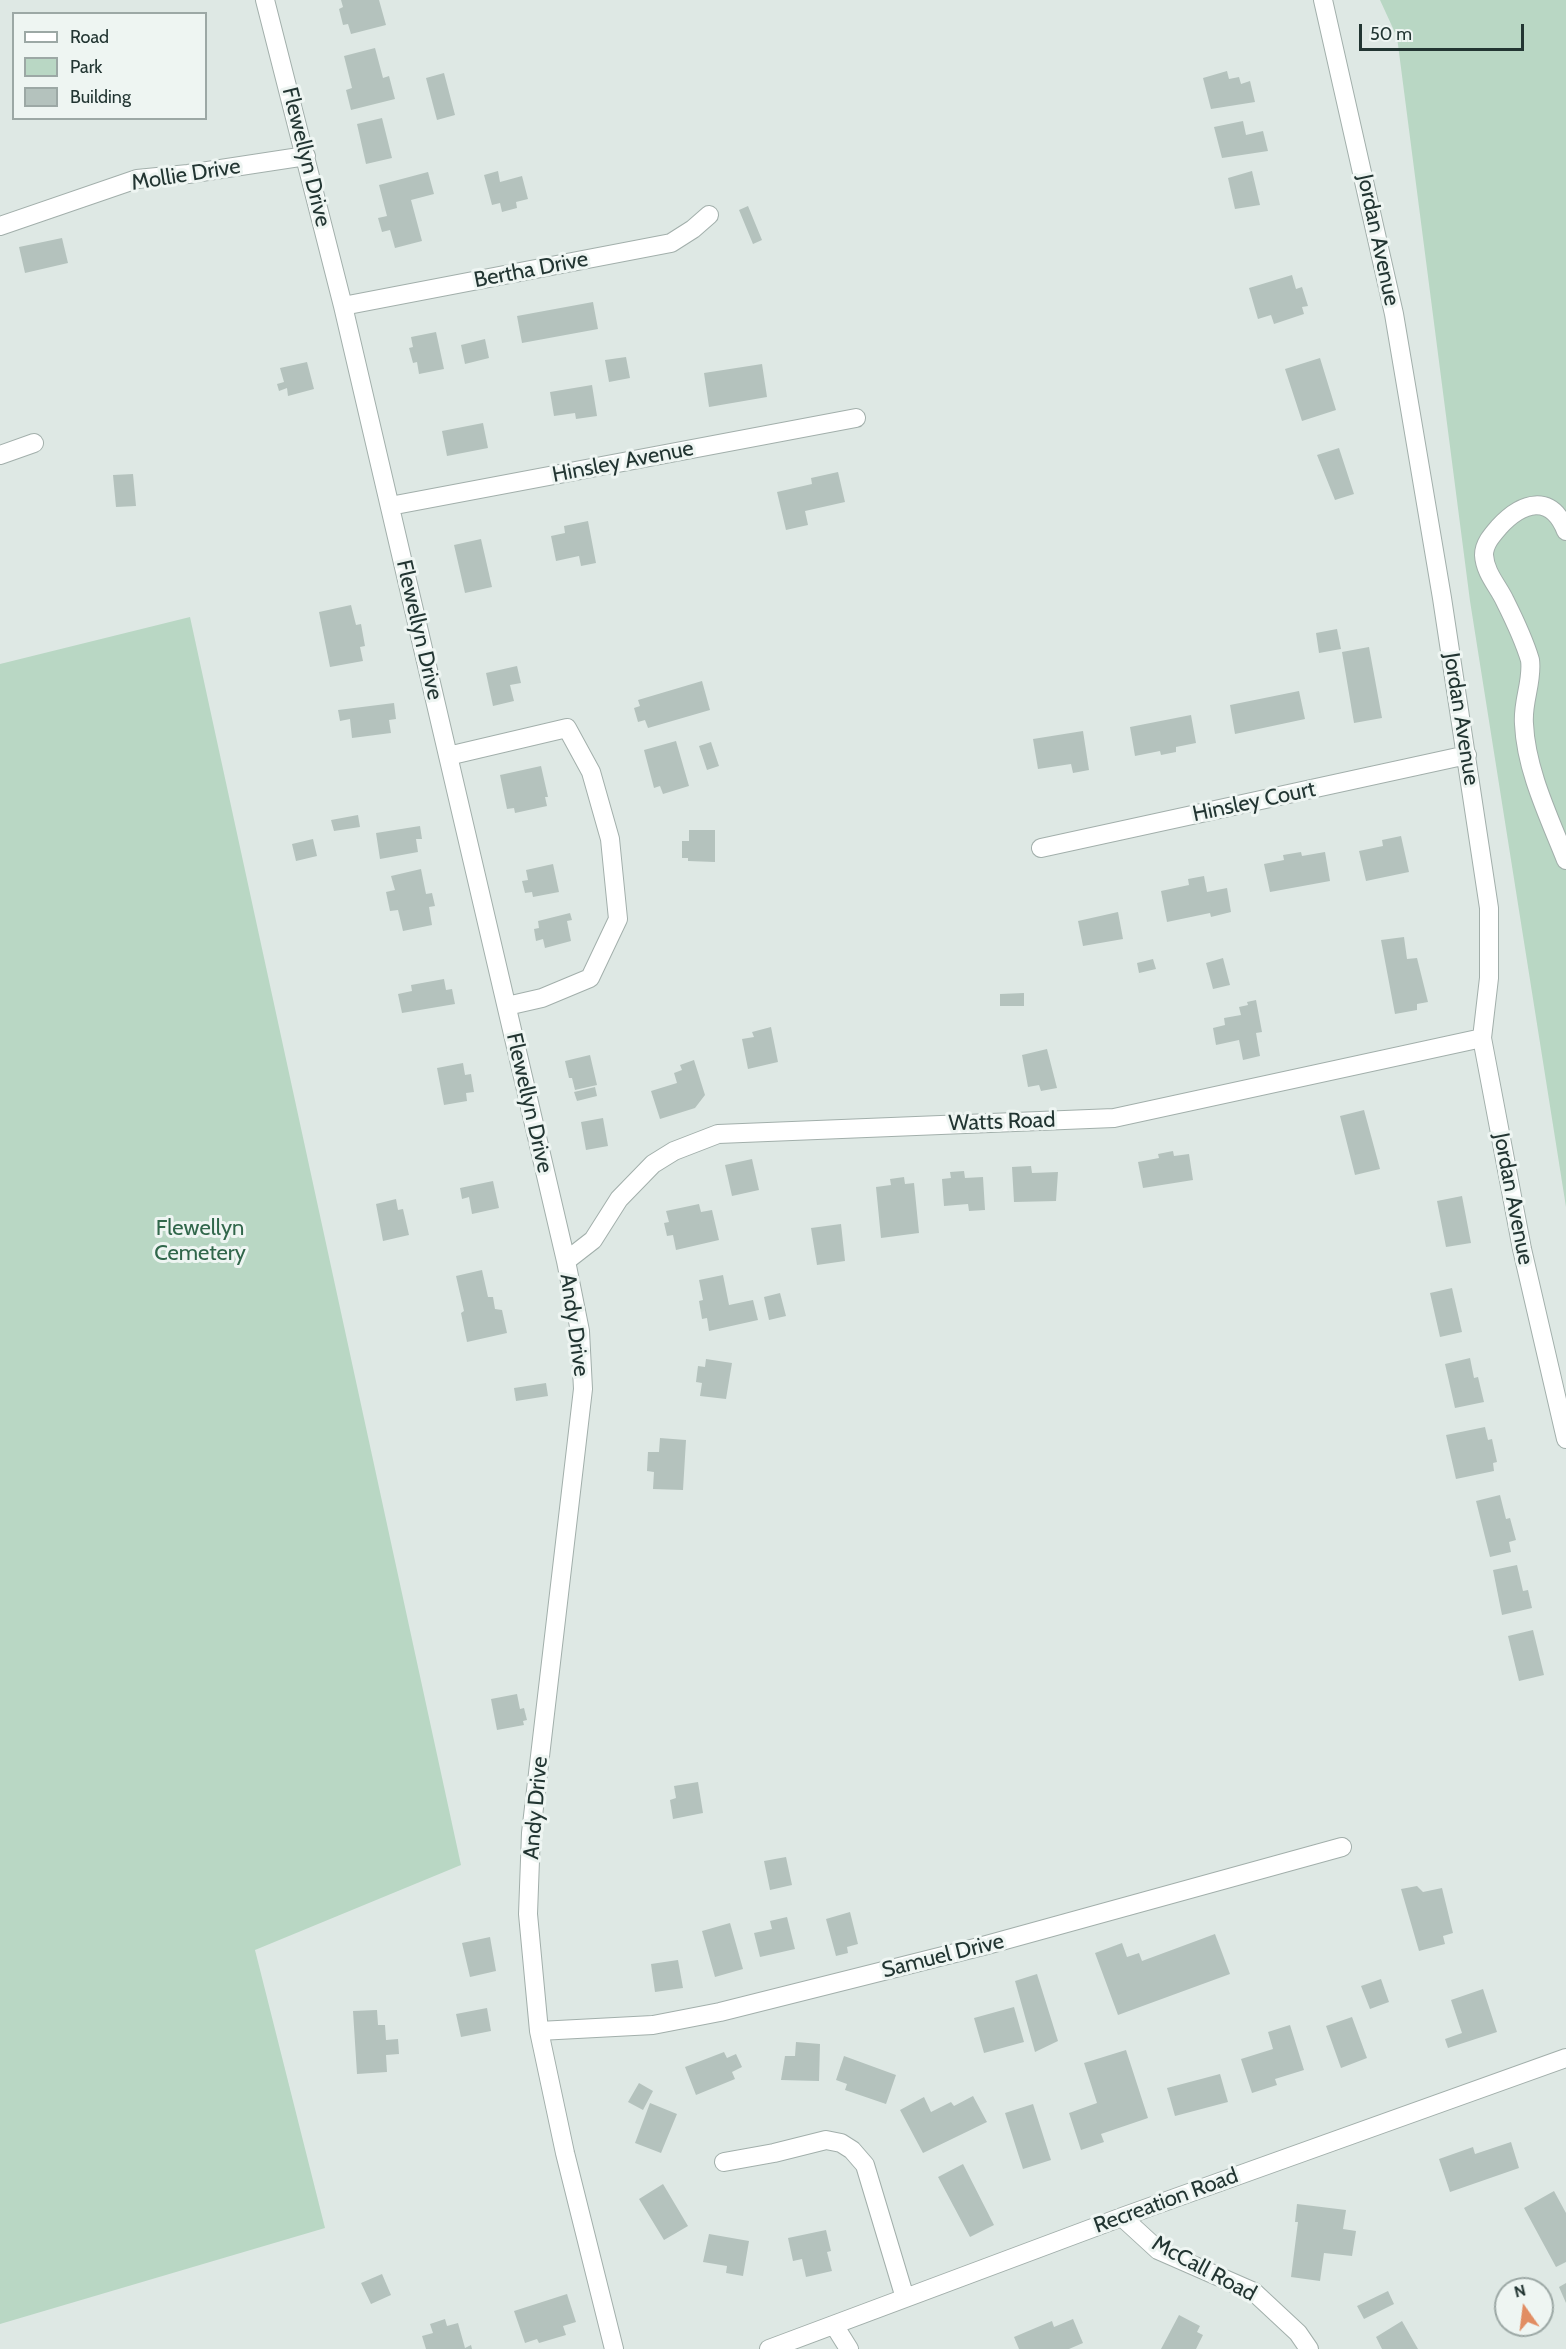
<!DOCTYPE html>
<html>
<head>
<meta charset="utf-8">
<style>
	body { margin:0 }
	#map { position:relative; width:1566px; height:2349px; overflow:hidden; background:#dee8e4; font-family:Cabin,sans-serif }
	canvas { display:block }
	.legend { position:absolute; left:12px; top:12px; width:195px; height:108px; box-sizing:border-box; background:#eef5f2; border:2px solid #9ca8a5; margin:0; padding:8px 10px; list-style:none; font-size:18px; color:#223532 }
	.legend li { display:flex; align-items:center; gap:12px; height:30px }
	.legend b { width:30px; border:2px solid #9ca8a5 }
	.north { position:absolute; left:1494px; top:2277px; width:60px; height:60px; box-sizing:border-box; background:#eef5f2; border:2px solid #9ca8a5; border-radius:50%; rotate:346deg; font-size:16px; font-weight:700; line-height:24px; text-align:center; color:#223532 }
	.north::after { content:''; display:block; margin:auto; width:21px; height:27px; background:#e18d63; clip-path:polygon(50% 0,100% 100%,50% 72%,0 100%) }
	.scale { position:absolute; left:1359px; top:24px; width:165px; height:27px; box-sizing:border-box; border:3px solid #223532; border-top:0; padding-left:8px; font-size:18px; line-height:21px; white-space:nowrap; color:#223532; -webkit-text-stroke:4px #eef5f2; paint-order:stroke }
</style>
</head>
<body>
<div id="map">
<canvas width="1566" height="2349"></canvas>
<ul class="legend">
<li><b style="height:8px;background:#fff"></b>Road</li>
<li><b style="height:16px;background:#b9d7c4"></b>Park</li>
<li><b style="height:16px;background:#b4c2bd"></b>Building</li>
</ul>
<div class="north">N</div>
<div class="scale">50 m</div>
</div>
<script>
const ctx = document.querySelector('canvas').getContext('2d');
ctx.lineJoin = 'round';
function paint(path, color) { ctx.fillStyle = color; ctx.fill(path, 'evenodd'); }
function strokePath(path, color, width, dash) { ctx.strokeStyle = color; ctx.lineWidth = width; ctx.lineCap = dash ? 'butt' : 'round'; ctx.setLineDash(dash || []); ctx.stroke(path); }
function write(font, color, halo, rows, align = 'center') {
  ctx.font = font + ' Cabin,sans-serif'; ctx.lineWidth = 6; ctx.setLineDash([]); ctx.textBaseline = 'middle'; ctx.strokeStyle = halo; ctx.fillStyle = color; for (const [text, x, y, turn = 0] of rows) {
    ctx.save(); ctx.translate(x, y); ctx.rotate((+turn || 0) * Math.PI / 180); ctx.textAlign = isNaN(turn) ? turn : align; if (halo) ctx.strokeText(text, 0, 0); ctx.fillText(text, 0, 0); ctx.restore();
  }
}
paint(new Path2D(`
	M 1380,0 L 1566,0 L 1566,1207 L 1470,601 L 1397,37 Z
	M 190,617 L 461,1865 L 255,1950 L 325,2228 L 0,2324 L 0,664 Z`), '#b9d7c4');
paint(new Path2D(`
	M 341,0 L 379,0 L 386,25 L 351,34 L 348,24 L 343,25 L 339,9 L 343,7 Z
	M 375,48 L 383,78 L 389,76 L 395,99 L 351,110 L 346,90 L 352,88 L 344,56 Z
	M 1227,71 L 1229,79 L 1239,77 L 1241,84 L 1250,81 L 1255,102 L 1211,109 L 1203,78 Z
	M 444,73 L 455,115 L 437,120 L 426,78 Z
	M 382,118 L 392,158 L 366,164 L 357,124 Z
	M 1243,121 L 1246,135 L 1263,131 L 1268,151 L 1222,158 L 1214,127 Z
	M 498,171 L 500,182 L 522,176 L 528,199 L 516,202 L 517,208 L 502,212 L 500,203 L 492,205 L 484,175 Z
	M 1252,171 L 1260,205 L 1235,209 L 1228,178 Z
	M 428,172 L 434,194 L 411,200 L 422,241 L 395,248 L 390,230 L 382,232 L 378,218 L 387,216 L 379,185 Z
	M 748,206 L 762,240 L 753,244 L 739,210 Z
	M 62,238 L 68,263 L 25,273 L 19,247 Z
	M 1292,275 L 1296,289 L 1302,287 L 1308,306 L 1302,307 L 1304,314 L 1274,324 L 1271,315 L 1258,319 L 1249,288 Z
	M 593,302 L 598,329 L 522,343 L 517,316 Z
	M 436,332 L 444,369 L 419,374 L 417,362 L 413,363 L 409,348 L 413,347 L 411,337 Z
	M 485,339 L 489,358 L 465,364 L 461,345 Z
	M 626,357 L 630,378 L 609,382 L 605,360 Z
	M 1320,358 L 1336,410 L 1302,421 L 1285,369 Z
	M 307,362 L 314,389 L 288,396 L 287,388 L 279,391 L 277,384 L 284,382 L 280,368 Z
	M 762,364 L 767,397 L 709,407 L 704,373 Z
	M 592,385 L 597,416 L 576,419 L 575,413 L 554,416 L 550,392 Z
	M 483,423 L 488,448 L 447,456 L 442,431 Z
	M 1339,448 L 1354,494 L 1335,500 L 1317,455 Z
	M 838,472 L 845,502 L 805,511 L 808,525 L 786,530 L 777,492 L 812,484 L 811,478 Z
	M 133,474 L 136,506 L 116,507 L 113,475 Z
	M 588,521 L 596,563 L 581,566 L 579,556 L 556,561 L 551,536 L 565,533 L 564,526 Z
	M 481,539 L 492,587 L 465,593 L 454,545 Z
	M 351,605 L 356,625 L 361,624 L 365,646 L 360,647 L 363,661 L 330,667 L 319,612 Z
	M 1337,629 L 1341,649 L 1319,653 L 1316,633 Z
	M 1369,647 L 1382,718 L 1354,723 L 1342,652 Z
	M 517,666 L 521,683 L 510,685 L 514,701 L 493,706 L 486,673 Z
	M 702,681 L 710,710 L 648,728 L 645,720 L 638,722 L 634,708 L 640,706 L 638,700 Z
	M 1299,691 L 1305,719 L 1235,734 L 1230,705 Z
	M 394,703 L 396,719 L 389,720 L 391,733 L 352,738 L 350,719 L 340,721 L 338,710 Z
	M 1191,715 L 1196,743 L 1176,747 L 1176,752 L 1161,755 L 1160,751 L 1135,756 L 1130,727 Z
	M 1083,731 L 1089,770 L 1073,773 L 1071,764 L 1038,769 L 1033,739 Z
	M 676,741 L 689,786 L 663,794 L 660,786 L 654,788 L 644,750 Z
	M 711,742 L 719,766 L 707,770 L 699,746 Z
	M 541,766 L 548,797 L 545,797 L 547,806 L 515,813 L 514,808 L 507,809 L 500,775 Z
	M 358,815 L 360,827 L 334,831 L 331,820 Z
	M 420,826 L 422,839 L 416,839 L 418,852 L 380,859 L 376,833 Z
	M 689,830 L 715,830 L 715,862 L 688,861 L 688,858 L 682,858 L 682,841 L 689,841 Z
	M 1401,836 L 1409,872 L 1366,881 L 1359,851 L 1383,846 L 1382,840 Z
	M 313,839 L 317,856 L 296,861 L 292,844 Z
	M 1301,852 L 1302,856 L 1325,852 L 1330,881 L 1270,892 L 1264,864 L 1284,860 L 1283,855 Z
	M 553,864 L 559,892 L 533,897 L 532,892 L 525,893 L 522,881 L 528,880 L 526,870 Z
	M 421,869 L 426,894 L 432,893 L 435,906 L 429,907 L 432,925 L 403,931 L 398,910 L 390,911 L 386,892 L 395,890 L 391,876 Z
	M 1204,876 L 1207,892 L 1227,888 L 1231,912 L 1211,917 L 1210,913 L 1167,922 L 1161,891 L 1189,885 L 1188,879 Z
	M 1118,912 L 1123,939 L 1083,946 L 1078,921 Z
	M 570,913 L 572,920 L 567,921 L 571,941 L 545,948 L 543,939 L 536,941 L 534,929 L 539,928 L 538,921 Z
	M 1404,937 L 1407,959 L 1417,958 L 1428,1002 L 1417,1004 L 1417,1010 L 1395,1014 L 1381,940 Z
	M 1223,958 L 1230,985 L 1213,989 L 1206,963 Z
	M 1153,959 L 1156,969 L 1139,973 L 1137,963 Z
	M 444,979 L 446,990 L 452,989 L 455,1004 L 402,1013 L 398,994 L 412,991 L 411,985 Z
	M 1024,993 L 1024,1006 L 1000,1006 L 1000,994 Z
	M 1256,1000 L 1262,1032 L 1256,1033 L 1260,1056 L 1243,1060 L 1239,1040 L 1216,1045 L 1213,1028 L 1225,1025 L 1224,1018 L 1241,1015 L 1239,1007 L 1248,1005 L 1247,1002 Z
	M 771,1027 L 778,1062 L 748,1069 L 742,1039 L 754,1037 L 752,1032 Z
	M 1047,1049 L 1057,1088 L 1041,1091 L 1039,1085 L 1028,1087 L 1022,1055 Z
	M 590,1055 L 597,1085 L 575,1090 L 572,1078 L 569,1078 L 565,1061 Z
	M 694,1060 L 705,1095 L 695,1108 L 660,1119 L 651,1091 L 677,1083 L 674,1073 L 682,1070 L 680,1065 Z
	M 463,1063 L 465,1075 L 471,1074 L 474,1092 L 466,1093 L 467,1101 L 444,1105 L 437,1068 Z
	M 595,1087 L 597,1096 L 577,1101 L 574,1092 Z
	M 1364,1110 L 1380,1169 L 1355,1175 L 1340,1116 Z
	M 603,1118 L 608,1146 L 586,1150 L 581,1122 Z
	M 1173,1151 L 1174,1156 L 1189,1154 L 1193,1180 L 1143,1188 L 1138,1162 L 1159,1158 L 1158,1154 Z
	M 752,1159 L 759,1190 L 732,1196 L 725,1165 Z
	M 1031,1166 L 1032,1173 L 1058,1172 L 1056,1201 L 1014,1202 L 1012,1167 Z
	M 964,1171 L 965,1178 L 983,1177 L 985,1210 L 969,1211 L 968,1204 L 944,1206 L 942,1179 L 951,1178 L 950,1172 Z
	M 904,1177 L 905,1184 L 914,1183 L 919,1233 L 881,1238 L 876,1187 L 891,1185 L 890,1179 Z
	M 493,1181 L 499,1208 L 472,1214 L 469,1197 L 462,1199 L 460,1188 Z
	M 1462,1196 L 1471,1243 L 1446,1247 L 1437,1201 Z
	M 396,1199 L 398,1210 L 403,1209 L 409,1235 L 383,1241 L 376,1204 Z
	M 699,1204 L 701,1212 L 712,1210 L 719,1240 L 676,1250 L 673,1235 L 667,1236 L 664,1223 L 669,1222 L 666,1211 Z
	M 841,1224 L 845,1261 L 817,1265 L 811,1228 Z
	M 482,1270 L 488,1297 L 493,1297 L 495,1309 L 502,1310 L 507,1333 L 467,1342 L 461,1313 L 464,1311 L 456,1276 Z
	M 723,1275 L 729,1305 L 753,1300 L 758,1320 L 709,1331 L 707,1318 L 702,1319 L 699,1301 L 703,1300 L 699,1280 Z
	M 1452,1288 L 1462,1332 L 1440,1337 L 1430,1293 Z
	M 780,1293 L 786,1316 L 769,1320 L 764,1297 Z
	M 1470,1358 L 1474,1378 L 1478,1377 L 1484,1402 L 1455,1408 L 1445,1364 Z
	M 706,1359 L 732,1363 L 726,1399 L 700,1396 L 702,1383 L 696,1382 L 698,1366 L 705,1367 Z
	M 546,1383 L 548,1396 L 516,1401 L 514,1388 Z
	M 1485,1427 L 1488,1440 L 1492,1439 L 1497,1462 L 1493,1463 L 1494,1471 L 1456,1479 L 1446,1435 Z
	M 660,1438 L 686,1440 L 683,1490 L 653,1489 L 654,1472 L 647,1471 L 648,1452 L 659,1452 Z
	M 1500,1495 L 1506,1519 L 1510,1518 L 1516,1540 L 1509,1542 L 1511,1552 L 1490,1557 L 1476,1501 Z
	M 1517,1565 L 1523,1591 L 1528,1590 L 1532,1608 L 1502,1615 L 1493,1570 Z
	M 1533,1630 L 1544,1675 L 1519,1681 L 1508,1636 Z
	M 517,1694 L 520,1709 L 524,1708 L 527,1720 L 523,1721 L 524,1725 L 497,1730 L 491,1699 Z
	M 698,1782 L 703,1813 L 673,1819 L 670,1800 L 676,1798 L 674,1786 Z
	M 786,1857 L 792,1885 L 770,1890 L 764,1861 Z
	M 1417,1886 L 1423,1892 L 1442,1888 L 1453,1933 L 1443,1936 L 1445,1944 L 1419,1951 L 1401,1889 Z
	M 850,1912 L 858,1944 L 847,1947 L 848,1953 L 836,1956 L 826,1919 Z
	M 787,1917 L 795,1949 L 760,1957 L 754,1933 L 772,1929 L 770,1921 Z
	M 730,1923 L 743,1969 L 715,1977 L 702,1931 Z
	M 1215,1934 L 1230,1974 L 1118,2015 L 1095,1953 L 1122,1943 L 1127,1957 L 1139,1953 L 1142,1961 Z
	M 490,1937 L 496,1971 L 470,1977 L 462,1943 Z
	M 678,1960 L 683,1988 L 655,1992 L 651,1964 Z
	M 1037,1974 L 1058,2041 L 1035,2052 L 1015,1981 Z
	M 1381,1979 L 1389,2002 L 1370,2009 L 1361,1986 Z
	M 1483,1989 L 1497,2032 L 1448,2048 L 1445,2039 L 1462,2033 L 1451,2000 Z
	M 1014,2007 L 1024,2042 L 984,2053 L 974,2018 Z
	M 487,2008 L 491,2031 L 461,2037 L 456,2014 Z
	M 377,2010 L 378,2025 L 385,2025 L 386,2040 L 398,2039 L 399,2054 L 386,2055 L 387,2072 L 357,2074 L 353,2011 Z
	M 1352,2017 L 1367,2058 L 1341,2068 L 1326,2026 Z
	M 1290,2025 L 1304,2070 L 1275,2079 L 1277,2085 L 1252,2093 L 1241,2059 L 1273,2049 L 1268,2032 Z
	M 796,2042 L 820,2044 L 819,2081 L 781,2080 L 785,2056 L 795,2056 Z
	M 1126,2050 L 1148,2118 L 1101,2134 L 1104,2142 L 1081,2150 L 1069,2113 L 1097,2103 L 1084,2063 Z
	M 724,2052 L 727,2058 L 736,2054 L 742,2067 L 732,2072 L 735,2079 L 696,2095 L 685,2067 Z
	M 844,2056 L 896,2075 L 886,2104 L 845,2090 L 847,2084 L 836,2080 Z
	M 1220,2074 L 1228,2102 L 1175,2116 L 1167,2088 Z
	M 639,2083 L 653,2091 L 643,2110 L 628,2102 Z
	M 973,2096 L 987,2122 L 923,2153 L 900,2110 L 924,2097 L 931,2112 L 951,2102 L 954,2106 Z
	M 650,2103 L 677,2114 L 661,2153 L 635,2143 Z
	M 1033,2104 L 1051,2160 L 1023,2169 L 1005,2113 Z
	M 1511,2142 L 1519,2168 L 1450,2192 L 1439,2159 L 1473,2147 L 1475,2154 Z
	M 963,2164 L 994,2225 L 970,2237 L 938,2177 Z
	M 663,2184 L 688,2226 L 664,2240 L 639,2199 Z
	M 1554,2191 L 1566,2213 L 1566,2262 L 1556,2267 L 1524,2208 Z
	M 1297,2204 L 1346,2210 L 1343,2229 L 1356,2231 L 1352,2256 L 1324,2253 L 1320,2281 L 1291,2277 L 1298,2222 L 1295,2222 Z
	M 826,2230 L 831,2251 L 827,2252 L 832,2271 L 806,2277 L 802,2259 L 793,2261 L 788,2238 Z
	M 709,2234 L 749,2241 L 743,2276 L 726,2273 L 727,2266 L 703,2262 Z
	M 382,2274 L 391,2295 L 371,2304 L 361,2283 Z
	M 1566,2283 L 1566,2303 L 1559,2287 Z
	M 1388,2291 L 1394,2304 L 1364,2319 L 1357,2306 Z
	M 567,2294 L 576,2322 L 563,2326 L 566,2335 L 539,2343 L 537,2339 L 525,2343 L 514,2311 Z
	M 1179,2315 L 1200,2326 L 1197,2332 L 1203,2335 L 1196,2349 L 1161,2349 Z
	M 445,2319 L 447,2326 L 458,2323 L 465,2348 L 471,2345 L 472,2349 L 426,2349 L 422,2336 L 433,2333 L 430,2324 Z
	M 1073,2319 L 1083,2343 L 1069,2349 L 1019,2349 L 1014,2337 L 1052,2321 L 1054,2327 Z
	M 1402,2321 L 1418,2349 L 1382,2349 L 1376,2337 Z`), '#b4c2bd');
const minor = new Path2D(`
	M 265,0 L 343,306 L 566,1261 L 580,1331 L 583,1389 L 531,1833 L 528,1914 L 539,2031 L 565,2153 L 614,2349
	M 1323,0 L 1394,314 L 1442,598 L 1489,908 L 1489,978 L 1482,1038 L 1522,1249 L 1566,1439
	M 0,226 L 137,179 L 188,174 L 306,156
	M 343,306 L 671,243 L 693,229 L 709,215
	M 0,455 L 34,443
	M 390,506 L 856,418
	M 1566,531 C 1551,493 1522,502 1499,527 C 1492,535 1484,544 1484,555 C 1485,573 1498,586 1505,601 C 1514,619 1524,640 1530,660 C 1533,681 1522,702 1524,724 C 1526,770 1549,817 1566,860
	M 448,756 L 567,728 L 591,772 L 610,839 L 618,919 L 590,978 L 542,998 L 507,1006
	M 1041,848 L 1467,755
	M 566,1261 L 593,1240 L 619,1199 L 653,1164 L 674,1151 L 718,1134 L 1114,1118 L 1482,1038
	M 539,2031 L 653,2025 L 720,2012 L 983,1946 L 1342,1847
	M 724,2162 L 774,2153 L 826,2140 L 841,2143 L 852,2150 L 865,2165 L 905,2298
	M 1122,2217 L 1158,2250 L 1254,2292 L 1298,2333 L 1309,2349
	M 834,2325 L 849,2349
	M 769,2349 L 1122,2217 L 1566,2058`);
strokePath(minor, '#a2afab', 20);
strokePath(minor, '#fff', 18);
write('22px', '#223532', '#eef5f2', [
	["Flewellyn Drive",306,157,76],
	["Mollie Drive",186,175,-9],
	["Jordan Avenue",1378,240,78],
	["Bertha Drive",531,270,-11],
	["Hinsley Avenue",623,462,-11],
	["Flewellyn Drive",419,630,77],
	["Jordan Avenue",1461,719,81],
	["Hinsley Court",1254,802,-12],
	["Flewellyn Drive",529,1103,77],
	["Watts Road",1002,1122,-2],
	["Jordan Avenue",1513,1199,79],
	["Andy Drive",574,1325,82],
	["Andy Drive",536,1808,-85],
	["Samuel Drive",943,1956,-14],
	["Recreation Road",1166,2201,-20],
	["McCall Road",1204,2269,28]
]);
write('22px', '#31674b', '#eef5f2', [
	["Flewellyn",200,1229],
	["Cemetery",200,1254]
]);
</script>
</body>
</html>
